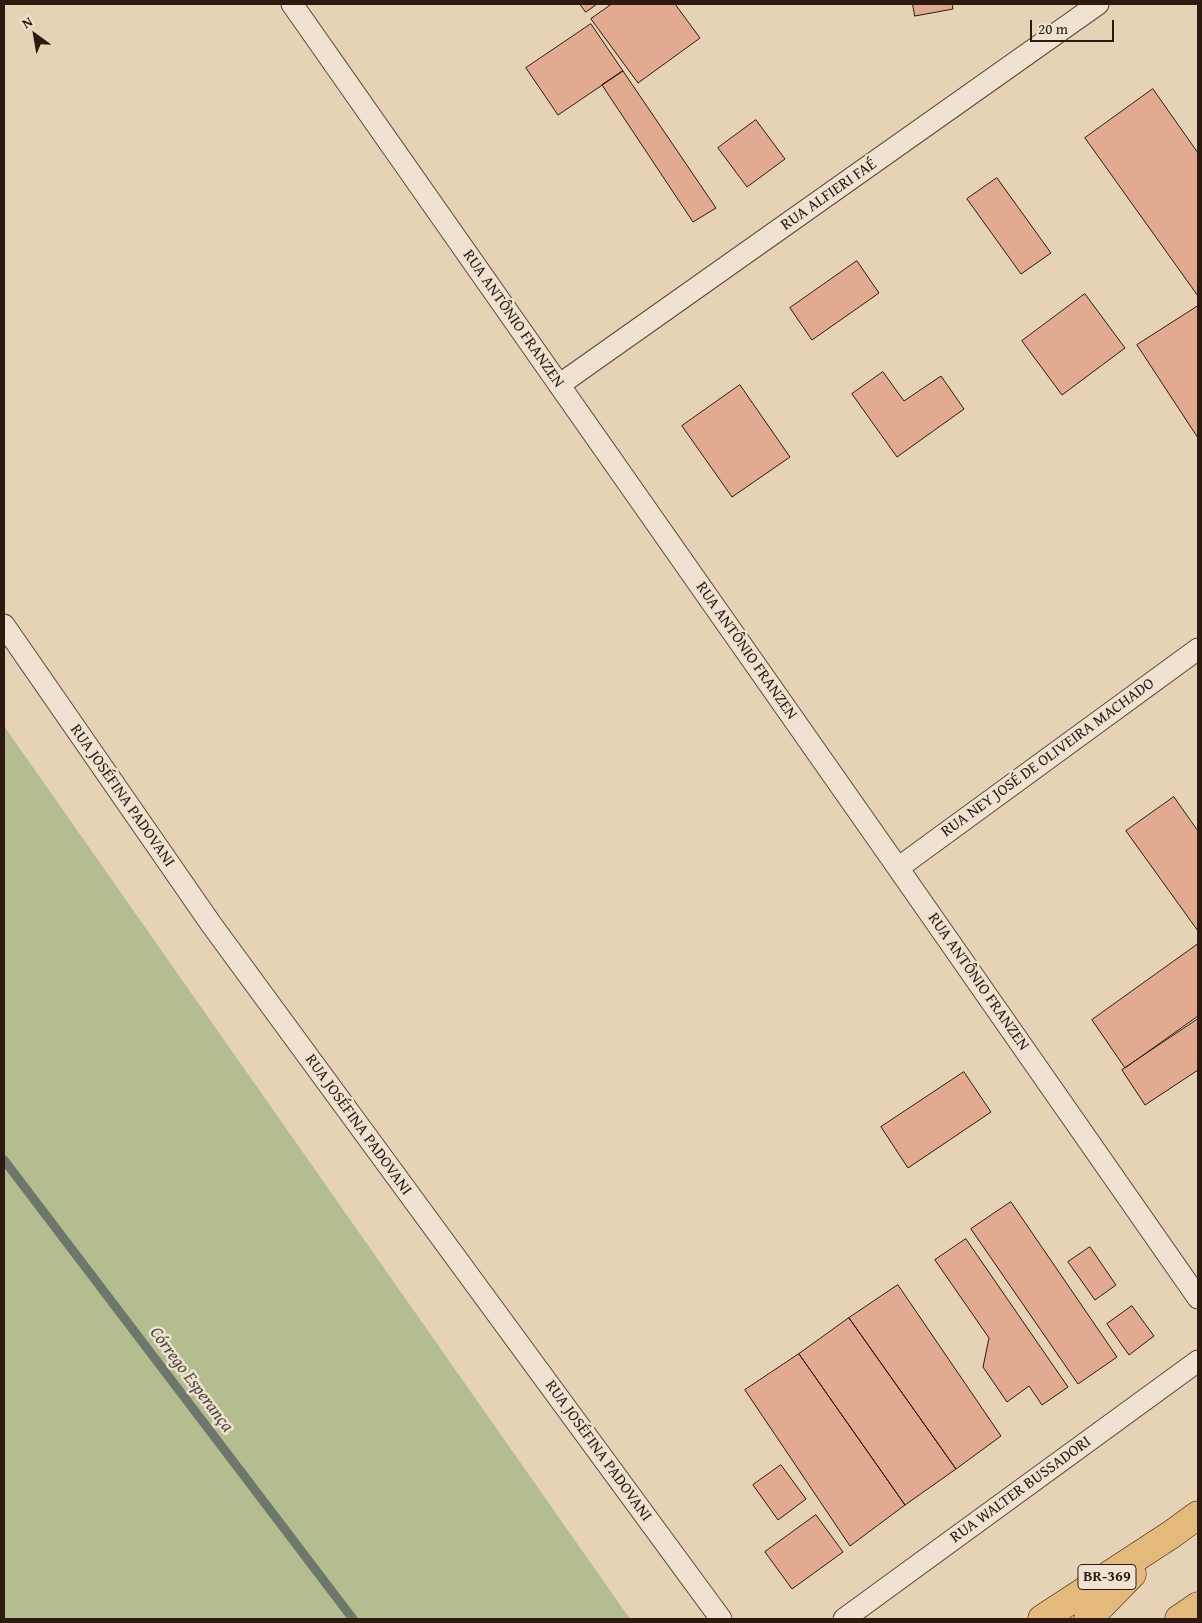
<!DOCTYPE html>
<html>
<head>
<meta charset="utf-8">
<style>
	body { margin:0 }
	#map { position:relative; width:1202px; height:1623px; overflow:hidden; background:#e6d3b6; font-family:"Gentium Book Plus",serif }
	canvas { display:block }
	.frame { position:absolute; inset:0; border:5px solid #2d190f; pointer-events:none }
	.north { position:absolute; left:10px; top:10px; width:50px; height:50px; -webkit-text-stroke:4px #efe2d0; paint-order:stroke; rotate:328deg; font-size:14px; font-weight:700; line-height:20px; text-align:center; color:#2d190f }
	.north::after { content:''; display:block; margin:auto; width:18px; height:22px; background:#2d190f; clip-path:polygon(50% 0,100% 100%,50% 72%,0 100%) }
	.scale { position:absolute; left:1030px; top:20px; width:84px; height:22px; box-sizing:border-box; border:2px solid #2d190f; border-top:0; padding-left:6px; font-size:15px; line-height:18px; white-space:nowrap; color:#2d190f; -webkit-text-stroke:4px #efe2d0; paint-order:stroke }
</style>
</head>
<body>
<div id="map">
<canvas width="1202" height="1623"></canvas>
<div class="frame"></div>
<div class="north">N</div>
<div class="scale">20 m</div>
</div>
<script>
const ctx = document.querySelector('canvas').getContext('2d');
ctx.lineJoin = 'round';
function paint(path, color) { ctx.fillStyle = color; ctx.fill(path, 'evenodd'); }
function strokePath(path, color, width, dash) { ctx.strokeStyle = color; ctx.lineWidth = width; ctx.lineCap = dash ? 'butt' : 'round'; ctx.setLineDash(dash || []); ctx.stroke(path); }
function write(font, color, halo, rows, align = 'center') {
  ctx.font = font + ' "Gentium Book Plus",serif'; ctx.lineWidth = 5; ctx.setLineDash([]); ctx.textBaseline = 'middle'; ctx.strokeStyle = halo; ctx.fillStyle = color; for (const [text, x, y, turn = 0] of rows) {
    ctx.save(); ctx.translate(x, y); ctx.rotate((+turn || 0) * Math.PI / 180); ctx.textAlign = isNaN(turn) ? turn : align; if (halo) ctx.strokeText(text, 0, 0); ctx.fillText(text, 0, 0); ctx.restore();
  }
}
paint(new Path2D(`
	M 4,726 L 630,1619 L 4,1619 Z`), '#b3bd90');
strokePath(new Path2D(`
	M 4,1160 L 353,1619`), '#6d786c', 9);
const building = new Path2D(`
	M 580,4 L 597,4 L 586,12 Z
	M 612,4 L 675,4 L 700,38 L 638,83 L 591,19 Z
	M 913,4 L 952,4 L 953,9 L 915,16 Z
	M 591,24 L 623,71 L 558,115 L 526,68 Z
	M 623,71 L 716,208 L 693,222 L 602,85 Z
	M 1153,89 L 1198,153 L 1198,296 L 1085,138 Z
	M 756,120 L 785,159 L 747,187 L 718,148 Z
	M 997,178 L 1051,253 L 1021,274 L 967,199 Z
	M 857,261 L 879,293 L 812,340 L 790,308 Z
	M 1085,294 L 1125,348 L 1062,395 L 1022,341 Z
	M 1198,306 L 1198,438 L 1137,345 Z
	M 883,372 L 904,401 L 941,376 L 964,409 L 897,457 L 852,394 Z
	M 740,385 L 790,457 L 732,497 L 682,426 Z
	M 1174,797 L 1198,831 L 1198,931 L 1126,831 Z
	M 1198,944 L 1198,1016 L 1125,1068 L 1092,1020 Z
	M 1198,1019 L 1198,1070 L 1145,1105 L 1122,1070 Z
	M 964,1072 L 991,1112 L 908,1168 L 881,1127 Z
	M 1011,1202 L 1117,1357 L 1078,1384 L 971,1229 Z
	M 966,1239 L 1068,1387 L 1042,1405 L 1029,1386 L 1007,1402 L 983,1367 L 989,1338 L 935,1260 Z
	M 1090,1247 L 1116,1285 L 1095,1300 L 1068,1262 Z
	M 898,1285 L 1001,1436 L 956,1469 L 849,1318 Z
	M 1132,1306 L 1154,1336 L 1129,1355 L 1107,1324 Z
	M 849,1318 L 956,1469 L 905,1505 L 799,1354 Z
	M 799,1354 L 905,1505 L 850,1546 L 745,1390 Z
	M 781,1465 L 806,1499 L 778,1520 L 753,1485 Z
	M 816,1515 L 843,1552 L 792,1589 L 765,1552 Z`);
paint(building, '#e2aa91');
strokePath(building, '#2d190f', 1);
const minor = new Path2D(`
	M 292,4 L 898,868 L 1198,1298
	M 559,385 L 1098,4
	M 4,625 L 211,924 L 721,1619
	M 898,868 L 1198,649
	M 844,1619 L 1198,1361`);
const trunk = new Path2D(`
	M 1042,1619 L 1172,1534 L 1198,1515
	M 1088,1619 L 1132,1574
	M 1179,1619 L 1198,1606`);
strokePath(minor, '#5b4839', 23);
strokePath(trunk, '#2d190f', 29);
strokePath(minor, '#efe2d0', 21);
strokePath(trunk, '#e3ba7b', 28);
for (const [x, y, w] of [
	[1107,1577,58]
]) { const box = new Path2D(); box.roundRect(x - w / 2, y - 12.5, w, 25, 4); ctx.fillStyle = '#efe2d0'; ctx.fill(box); strokePath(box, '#2d190f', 1); }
write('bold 15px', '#2d190f', null, [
	["BR-369",1107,1577]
]);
write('16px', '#2d190f', '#efe2d0', [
	["RUA ALFIERI FAÉ",829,195,-35],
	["RUA ANTÔNIO FRANZEN",513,319,55],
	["RUA ANTÔNIO FRANZEN",746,651,55],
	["RUA NEY JOSÉ DE OLIVEIRA MACHADO",1048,758,-36],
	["RUA JOSÉFINA PADOVANI",122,796,55],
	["RUA ANTÔNIO FRANZEN",978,982,55],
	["RUA JOSÉFINA PADOVANI",358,1125,54],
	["RUA JOSÉFINA PADOVANI",598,1451,54],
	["RUA WALTER BUSSADORI",1021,1490,-36]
]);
write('italic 18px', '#4d493e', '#efe2d0', [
	["Córrego Esperança",191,1380,53]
]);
</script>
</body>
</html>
